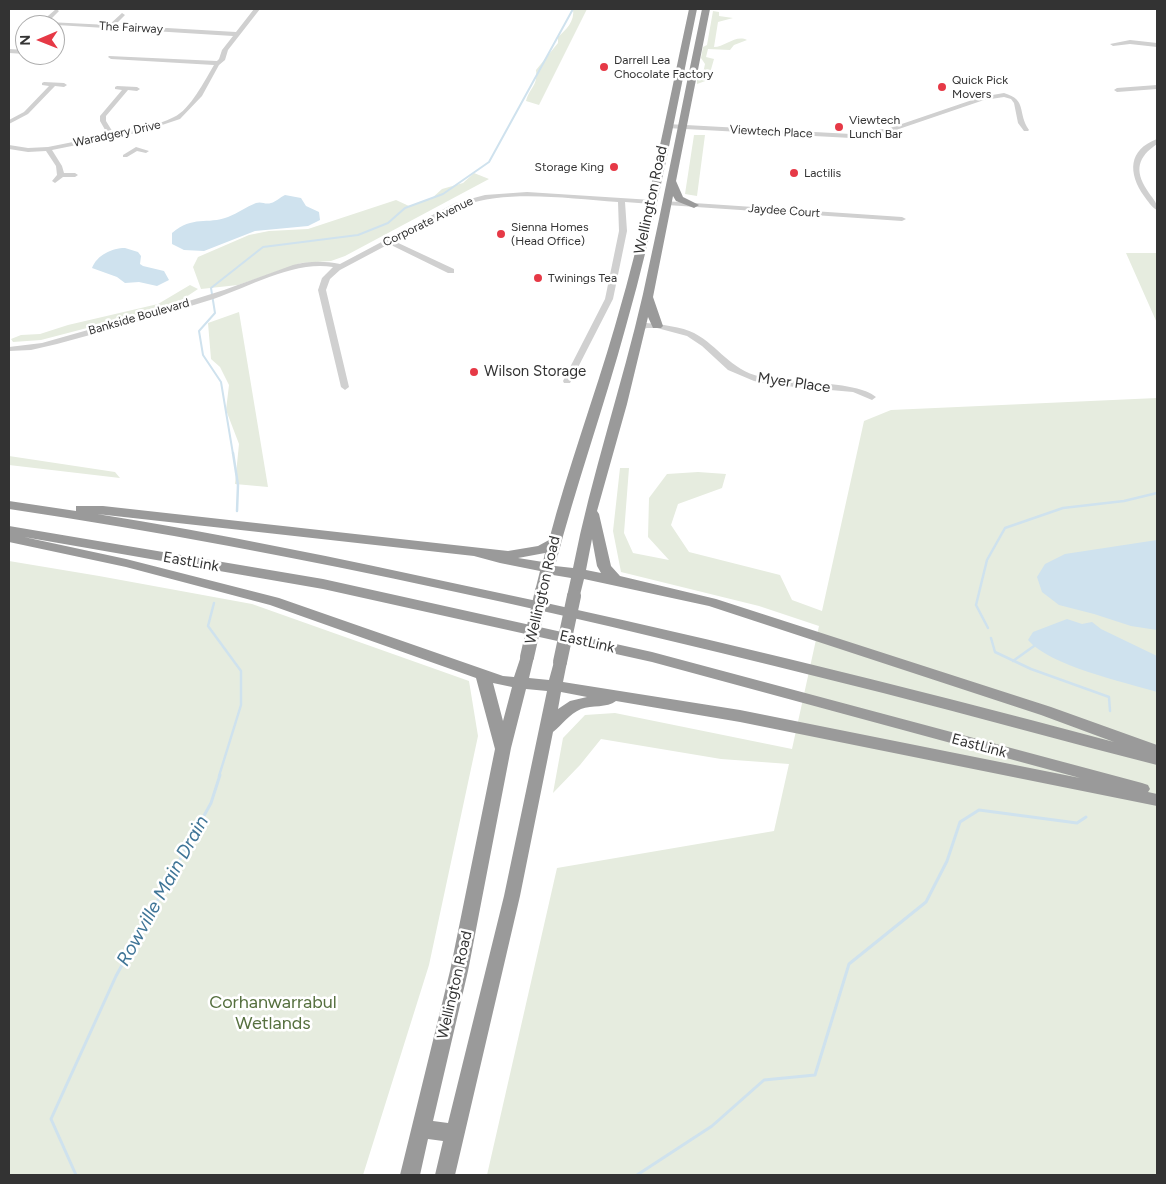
<!DOCTYPE html>
<html>
<head>
<meta charset="utf-8">
<style>
	body { margin:0 }
	#map { position:relative; width:1166px; height:1184px; overflow:hidden; background:#fff; font-family:Figtree,sans-serif }
	canvas { display:block }
	.frame { position:absolute; inset:0; border:10px solid #333; pointer-events:none }
	.north { position:absolute; left:15px; top:15px; width:50px; height:50px; box-sizing:border-box; background:#fff; border:1px solid #adadad; border-radius:50%; rotate:269deg; font-size:14px; font-weight:700; line-height:20px; text-align:center; color:#333 }
	.north::after { content:''; display:block; margin:auto; width:18px; height:22px; background:#e63946; clip-path:polygon(50% 0,100% 100%,50% 72%,0 100%) }
</style>
</head>
<body>
<div id="map">
<canvas width="1166" height="1184"></canvas>
<div class="frame"></div>
<div class="north">N</div>
</div>
<script>
const ctx = document.querySelector('canvas').getContext('2d');
ctx.lineJoin = 'round';
function paint(path, color) { ctx.fillStyle = color; ctx.fill(path, 'evenodd'); }
function strokePath(path, color, width, dash) { ctx.strokeStyle = color; ctx.lineWidth = width; ctx.lineCap = dash ? 'butt' : 'round'; ctx.setLineDash(dash || []); ctx.stroke(path); }
function write(font, color, halo, rows, align = 'center') {
  ctx.font = font + ' Figtree,sans-serif'; ctx.lineWidth = 5; ctx.setLineDash([]); ctx.textBaseline = 'middle'; ctx.strokeStyle = halo; ctx.fillStyle = color; for (const [text, x, y, turn = 0] of rows) {
    ctx.save(); ctx.translate(x, y); ctx.rotate((+turn || 0) * Math.PI / 180); ctx.textAlign = isNaN(turn) ? turn : align; if (halo) ctx.strokeText(text, 0, 0); ctx.fillText(text, 0, 0); ctx.restore();
  }
}
paint(new Path2D(`
	M 573,9 L 587,9 L 539,105 L 526,101 C 530,87 538,86 536,70 L 558,43 L 558,37 C 566,30 575,21 573,9 Z
	M 713,11 L 719,12 L 719,16 L 733,18 L 718,22 L 714,47 C 725,47 736,34 747,40 L 734,45 L 730,50 L 708,49 L 706,57 L 714,59 L 708,80 L 697,84 L 697,79 L 702,78 L 705,64 L 701,58 L 703,47 L 707,45 Z
	M 694,135 L 705,135 L 697,196 L 685,194 Z
	M 474,173 L 489,179 L 345,256 L 331,261 L 301,263 L 238,285 L 201,289 L 193,267 L 198,257 L 249,235 L 269,231 L 308,229 L 396,200 L 409,206 L 431,199 L 442,189 L 463,183 Z
	M 1126,253 L 1157,253 L 1157,323 Z
	M 190,285 L 198,289 L 177,303 L 156,310 L 41,340 L 13,342 L 11,339 L 21,335 L 40,334 L 68,325 L 158,304 Z
	M 239,312 L 268,487 L 235,484 L 239,444 L 226,410 L 229,385 L 220,367 L 211,359 L 208,323 Z
	M 1157,398 L 1157,1175 L 487,1175 L 557,868 L 774,831 L 789,764 L 721,759 L 601,739 L 580,765 L 553,793 L 563,738 L 585,715 L 615,713 L 792,749 L 819,626 L 759,606 L 621,572 L 613,531 L 620,468 L 629,468 L 624,533 L 633,553 L 669,560 L 648,537 L 649,498 L 667,474 L 698,472 L 726,474 L 722,488 L 678,504 L 671,525 L 689,552 L 780,575 L 792,600 L 822,611 L 864,421 L 891,410 Z
	M 9,456 L 115,472 L 120,478 L 9,465 Z
	M 9,561 L 99,576 L 252,604 L 469,681 L 478,736 L 429,965 L 363,1175 L 9,1175 Z`), '#e6ecdf');
paint(new Path2D(`
	M 285,195 L 301,198 L 306,206 L 319,212 L 320,220 L 308,226 L 255,231 L 204,251 L 184,250 L 172,244 L 172,233 C 193,215 207,225 228,217 C 238,213 246,207 256,203 C 262,201 265,205 271,203 C 276,202 280,197 285,195 Z
	M 125,248 L 138,252 L 141,256 L 140,264 L 143,266 L 164,271 L 169,280 L 157,286 L 139,282 L 125,283 L 117,277 L 92,268 C 97,255 112,248 125,248 Z
	M 1157,540 L 1157,630 L 1131,626 L 1094,614 L 1059,605 L 1042,592 L 1037,577 L 1045,564 L 1065,554 Z
	M 1067,619 L 1082,624 L 1092,622 L 1101,629 L 1157,656 L 1157,692 C 1124,682 1050,666 1028,640 L 1033,632 Z`), '#cfe2ee');
strokePath(new Path2D(`
	M 233,454 L 221,382 L 203,355 L 199,331 L 215,313 L 211,288 L 263,247 L 358,235 L 388,223 L 405,208 L 443,194 L 489,162 L 573,9`), '#cfe2ee', 2);
strokePath(new Path2D(`
	M 233,453 L 238,485 L 237,511
	M 214,603 L 208,626 L 241,671 L 241,705 L 219,776
	M 988,628 L 976,605 L 987,560 L 1005,528 L 1063,508 L 1124,501 L 1157,493
	M 991,638 L 995,652 L 1031,669 L 1109,697 L 1110,711
	M 1013,661 L 1034,646`), '#cfe2ee', 2.5);
strokePath(new Path2D(`
	M 76,1175 L 51,1119 L 116,976 L 211,803 L 220,775
	M 637,1175 L 712,1126 L 764,1080 L 815,1075 L 849,964 L 926,902 L 947,861 L 960,822 L 979,810 L 1077,823 L 1086,817`), '#cfe2ee', 3);
paint(new Path2D(`
	M 56,9 L 59,11 L 48,22 L 109,25 L 122,13 L 125,15 L 115,25 L 236,32 L 254,9 L 260,9 L 228,50 L 225,60 L 219,65 L 202,96 L 180,119 L 141,132 L 52,150 L 62,166 L 64,173 L 75,173 L 78,175 L 75,177 L 63,177 L 55,183 L 52,181 L 57,175 L 56,166 L 46,151 L 28,152 L 9,149 L 9,145 L 28,148 L 48,147 L 108,135 L 100,121 L 100,116 L 122,90 L 115,89 L 115,87 L 117,86 L 137,87 L 140,89 L 137,91 L 128,90 L 106,116 L 106,121 L 114,134 C 133,130 156,126 174,117 C 190,110 205,80 214,65 L 111,59 L 108,57 L 109,56 L 217,61 L 219,59 L 222,50 L 233,36 L 41,24 L 41,22 Z
	M 1130,40 L 1157,43 L 1157,47 L 1130,44 L 1113,46 L 1110,44 Z
	M 9,49 L 25,50 L 25,54 L 9,53 Z
	M 43,55 L 49,55 L 44,59 L 41,57 Z
	M 44,82 L 64,83 L 67,85 L 64,87 L 55,86 L 28,114 L 9,124 L 9,120 L 24,112 L 49,86 L 42,85 L 42,83 Z
	M 1157,85 L 1157,89 L 1117,92 L 1114,90 L 1117,88 Z
	M 1004,93 C 1028,100 1017,113 1029,130 L 1028,131 L 1024,131 L 1018,123 L 1014,103 L 1011,99 L 1004,97 L 984,100 L 893,131 L 851,138 L 667,128 L 664,126 L 667,124 L 851,134 L 890,128 L 981,97 Z
	M 1157,139 L 1157,144 C 1138,157 1134,170 1147,190 C 1151,197 1158,202 1157,210 C 1151,207 1148,201 1144,196 C 1128,173 1128,150 1157,139 Z
	M 136,147 L 149,151 L 146,153 L 137,151 L 127,157 L 123,157 L 123,155 Z
	M 527,192 L 652,200 L 656,202 L 652,204 L 625,202 L 627,231 L 613,299 L 570,383 L 564,383 L 563,381 L 605,299 L 619,231 L 618,202 C 567,199 511,189 462,206 C 440,214 415,230 394,241 L 454,269 L 454,273 L 448,273 L 389,244 L 340,270 L 330,279 L 326,290 L 349,387 L 345,390 L 341,387 L 318,290 L 322,278 L 333,267 C 293,260 246,289 207,301 C 157,317 107,330 57,344 L 31,350 L 9,351 L 9,347 L 42,343 L 176,305 L 224,290 L 293,265 C 309,261 324,261 340,264 L 455,203 L 485,195 Z
	M 664,201 L 902,217 L 906,219 L 902,221 L 667,205 L 663,203 Z
	M 646,323 C 659,324 683,327 694,333 C 720,347 729,369 761,377 C 788,384 857,380 876,397 L 872,400 L 853,392 L 774,385 L 754,381 L 728,370 L 702,346 L 687,336 L 657,328 L 647,328 L 640,330 L 636,328 Z`), '#d0d0d0');
paint(new Path2D(`
	M 689,9 L 697,9 C 675,115 656,222 626,326 C 604,407 576,485 555,566 L 573,568 C 591,476 622,386 643,294 C 664,199 682,104 702,9 L 710,9 L 676,181 L 683,197 L 699,205 L 694,208 L 676,201 L 673,196 L 653,297 L 663,326 L 661,328 L 653,328 L 648,317 L 627,404 L 597,511 L 599,514 L 611,566 L 620,576 L 716,599 L 1051,707 L 1157,745 L 1157,765 C 1065,742 974,716 883,693 C 594,620 303,553 9,509 L 9,501 L 76,511 L 76,506 L 103,506 L 508,551 L 538,546 L 549,540 C 568,468 594,398 615,326 C 646,222 666,115 689,9 ZM 97,514 L 474,556 L 500,563 L 540,571 L 535,591 L 537,594 L 547,594 L 553,575 L 571,578 L 567,596 L 569,599 L 579,599 L 584,579 L 709,606 L 1041,715 L 1114,742 C 898,684 681,631 462,585 C 341,559 219,533 97,514 ZM 592,539 L 597,566 L 601,573 L 586,570 ZM 545,553 L 543,562 L 518,558 Z
	M 9,526 L 323,579 L 652,652 L 1142,783 L 1148,785 L 1150,789 L 1148,792 L 1157,794 L 1157,806 L 740,722 L 616,701 C 607,708 592,705 581,709 C 569,714 562,725 553,732 L 520,896 L 455,1175 L 435,1175 L 443,1141 L 428,1139 L 420,1175 L 400,1175 L 450,971 L 495,749 L 476,678 L 270,605 L 126,567 L 9,542 ZM 24,537 L 323,589 L 652,662 L 1080,778 L 740,710 L 563,682 L 567,662 L 565,658 L 560,657 L 555,658 L 549,680 L 529,678 L 534,657 L 532,653 L 527,652 L 522,653 L 514,677 L 503,676 L 279,598 L 126,559 ZM 493,683 L 512,687 L 503,721 ZM 526,689 L 547,691 L 504,896 L 448,1123 L 433,1121 L 468,971 L 511,748 ZM 561,692 L 587,697 L 570,701 L 558,709 Z`), '#9a9a9a');
strokePath(new Path2D(`
	M 527,657 L 542,591
	M 560,662 L 574,596`), '#9a9a9a', 14);
for (const [x, y, r, color] of [
	[604,67,5,"#e63946"],
	[942,87,5,"#e63946"],
	[839,127,5,"#e63946"],
	[614,167,5,"#e63946"],
	[794,173,5,"#e63946"],
	[501,234,5,"#e63946"],
	[538,278,5,"#e63946"],
	[474,372,5,"#e63946"]
]) { const dot = new Path2D(); dot.arc(x, y, r, 0, 2 * Math.PI); ctx.fillStyle = color; ctx.fill(dot); strokePath(dot, '#fff', 2); }
write('12px', '#333', '#fff', [
	["The Fairway",131,28,3],
	["Viewtech Place",771,132,3],
	["Waradgery Drive",117,134,-12],
	["Jaydee Court",784,211,4],
	["Corporate Avenue",428,222,-26],
	["Bankside Boulevard",139,317,-16]
]);
write('12px', '#333', '#fff', [
	["Darrell Lea",614,60],
	["Chocolate Factory",614,74],
	["Quick Pick",952,80],
	["Movers",952,94],
	["Viewtech",849,120],
	["Lunch Bar",849,134],
	["Storage King",604,167,"right"],
	["Lactilis",804,173],
	["Sienna Homes",511,227],
	["(Head Office)",511,241],
	["Twinings Tea",548,278]
], 'left');
write('15px', '#333', '#fff', [
	["Wellington Road",651,200,-78],
	["Myer Place",794,383,8],
	["EastLink",191,562,10],
	["Wellington Road",543,590,-77],
	["EastLink",587,642,13],
	["EastLink",979,746,15],
	["Wellington Road",455,985,-77]
]);
write('15px', '#333', '#fff', [
	["Wilson Storage",484,372]
], 'left');
write('18px', '#56703f', '#fff', [
	["Corhanwarrabul",273,1003],
	["Wetlands",273,1024]
]);
write('italic 19px', '#3f7597', '#fff', [
	["Rowville Main Drain",163,891,-61]
]);
</script>
</body>
</html>
